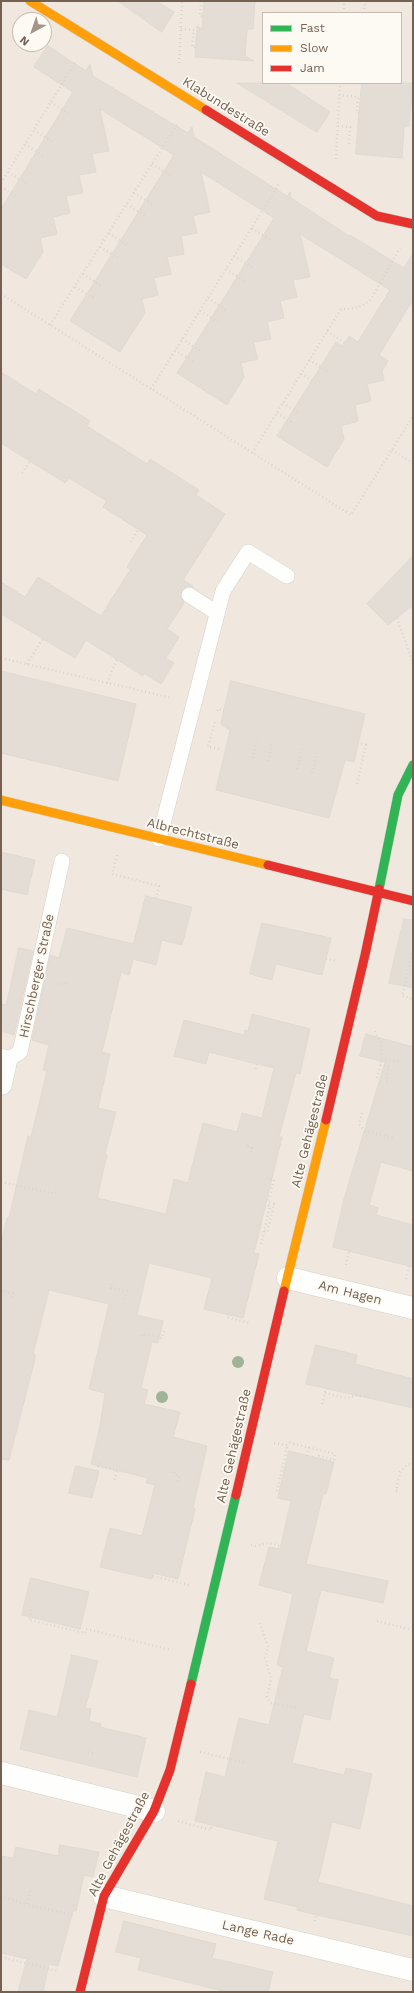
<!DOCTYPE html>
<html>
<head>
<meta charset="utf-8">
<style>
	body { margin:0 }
	#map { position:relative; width:414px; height:1993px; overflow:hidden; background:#f8f5f0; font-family:"Work Sans",sans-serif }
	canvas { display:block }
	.frame { position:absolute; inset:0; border:2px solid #746151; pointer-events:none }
	.legend { position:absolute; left:262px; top:12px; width:140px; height:72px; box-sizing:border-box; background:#fdfaf3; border:1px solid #c6bdb2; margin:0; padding:5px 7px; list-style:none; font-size:12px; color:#746151 }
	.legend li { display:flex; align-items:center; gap:8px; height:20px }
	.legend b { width:20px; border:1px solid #c6bdb2 }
	.north { position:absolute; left:12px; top:12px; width:40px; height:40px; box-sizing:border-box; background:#fdfaf3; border:1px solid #c6bdb2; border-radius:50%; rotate:220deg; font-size:11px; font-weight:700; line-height:16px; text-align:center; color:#746151 }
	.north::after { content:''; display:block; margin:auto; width:14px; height:18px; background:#a29589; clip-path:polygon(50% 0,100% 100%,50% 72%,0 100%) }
</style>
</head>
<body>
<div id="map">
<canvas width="414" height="1993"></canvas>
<div class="frame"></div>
<ul class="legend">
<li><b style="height:5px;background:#30b455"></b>Fast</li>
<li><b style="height:5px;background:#ff9f0a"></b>Slow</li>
<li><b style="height:5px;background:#e5322d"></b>Jam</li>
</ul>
<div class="north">N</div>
</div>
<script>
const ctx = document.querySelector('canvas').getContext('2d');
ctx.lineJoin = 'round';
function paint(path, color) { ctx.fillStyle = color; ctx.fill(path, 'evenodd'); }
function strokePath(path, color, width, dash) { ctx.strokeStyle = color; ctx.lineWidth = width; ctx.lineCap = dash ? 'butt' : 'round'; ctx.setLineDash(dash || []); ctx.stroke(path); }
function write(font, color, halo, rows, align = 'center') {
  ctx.font = font + ' "Work Sans",sans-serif'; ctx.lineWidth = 3.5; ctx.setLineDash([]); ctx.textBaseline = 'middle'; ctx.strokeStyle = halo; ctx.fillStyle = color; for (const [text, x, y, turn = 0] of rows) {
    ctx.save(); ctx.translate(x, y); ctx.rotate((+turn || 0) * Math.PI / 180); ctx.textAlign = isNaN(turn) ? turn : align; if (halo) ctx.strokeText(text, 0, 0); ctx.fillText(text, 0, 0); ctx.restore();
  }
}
paint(new Path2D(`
	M 1,1 L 413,1 L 413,1992 L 1,1992 ZM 263,13 L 401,13 L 401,83 L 263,83 ZM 20,20 L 44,20 L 44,44 L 20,44 Z`), '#f0e8de');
const building = new Path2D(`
	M 118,1 L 156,1 L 174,12 L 162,32 Z
	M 204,1 L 255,1 L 253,29 L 247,29 L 245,56 L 254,61 L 195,57 L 197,26 L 202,29 Z
	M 48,46 L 86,71 L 90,64 L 93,76 L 188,133 L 192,127 L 194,137 L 287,196 L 290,192 L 291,198 L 349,236 L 350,235 L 404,268 L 413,253 L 413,305 L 411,303 L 379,355 L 388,361 L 382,371 L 384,380 L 367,384 L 371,401 L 355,405 L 358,421 L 341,426 L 344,439 L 327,467 L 277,436 L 336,342 L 343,346 L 349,336 L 358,342 L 390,290 L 300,234 L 310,277 L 293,280 L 297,297 L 280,301 L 284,318 L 267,322 L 271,339 L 253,342 L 258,359 L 241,363 L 244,377 L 227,405 L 177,373 L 274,218 L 201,172 L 210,212 L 193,216 L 197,233 L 181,236 L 184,254 L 167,257 L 171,274 L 154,278 L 158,295 L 142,299 L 145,313 L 120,352 L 70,321 L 174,155 L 100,109 L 109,151 L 92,154 L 96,172 L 79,175 L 83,193 L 66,196 L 70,213 L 53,217 L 57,234 L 40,238 L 43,252 L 26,279 L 1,264 L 1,209 L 73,92 L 34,67 Z
	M 237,83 L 286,83 L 330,112 L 317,132 Z
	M 362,83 L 413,83 L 409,126 L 404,126 L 402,158 L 356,154 Z
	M 1,372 L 36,394 L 39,389 L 90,421 L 87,426 L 147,464 L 150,459 L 199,490 L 196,495 L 225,514 L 183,580 L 194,587 L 185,587 L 182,590 L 180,595 L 184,603 L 167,629 L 179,637 L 166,658 L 174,663 L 161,684 L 144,673 L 143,676 L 86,640 L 75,658 L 1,614 L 1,582 L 25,597 L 38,577 L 101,616 L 130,570 L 127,567 L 147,535 L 103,507 L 107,501 L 69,478 L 65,483 L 1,443 Z
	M 413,556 L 413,605 L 388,625 L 367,604 Z
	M 1,671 L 136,704 L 118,781 L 1,753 Z
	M 231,681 L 365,714 L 354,762 L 345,760 L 329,818 L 216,790 L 230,730 L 221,724 Z
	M 1,852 L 35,860 L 27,895 L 1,889 Z
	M 146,896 L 192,907 L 182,945 L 162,940 L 156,965 L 133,959 L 129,975 L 121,972 L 102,1052 L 110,1054 L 98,1108 L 116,1112 L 105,1154 L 107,1155 L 97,1198 L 166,1214 L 174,1179 L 188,1183 L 203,1123 L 237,1132 L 242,1113 L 262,1118 L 274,1068 L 209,1052 L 206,1064 L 174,1056 L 184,1020 L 244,1035 L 245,1030 L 248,1031 L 252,1014 L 310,1029 L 300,1074 L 296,1073 L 279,1137 L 282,1137 L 254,1253 L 259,1254 L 243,1318 L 204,1309 L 212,1278 L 149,1263 L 137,1315 L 163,1321 L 158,1343 L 152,1342 L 141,1388 L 148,1390 L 144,1404 L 180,1412 L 173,1437 L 207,1446 L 193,1508 L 195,1509 L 178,1579 L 153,1573 L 152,1579 L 100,1567 L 110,1528 L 142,1536 L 155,1485 L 146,1483 L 148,1478 L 91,1464 L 100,1426 L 105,1393 L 89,1389 L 109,1304 L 49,1290 L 33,1354 L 35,1354 L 35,1359 L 9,1460 L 1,1459 L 1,1243 L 7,1218 L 9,1218 L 28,1136 L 31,1137 L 47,1071 L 43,1070 L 49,1045 L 32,1040 L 50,955 L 59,958 L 67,928 L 133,944 Z
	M 404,919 L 413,920 L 413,988 L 389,983 Z
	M 262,923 L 331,938 L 322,975 L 276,964 L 272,980 L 250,974 Z
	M 19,948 L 33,951 L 14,1035 L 1,1031 L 1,1004 L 6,1005 Z
	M 366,1034 L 413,1047 L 413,1171 L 381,1162 L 369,1205 L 378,1208 L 376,1215 L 413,1225 L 413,1267 L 333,1247 L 344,1199 L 385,1062 L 360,1056 Z
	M 316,1345 L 357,1355 L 355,1364 L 413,1379 L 413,1408 L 306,1384 Z
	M 289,1451 L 334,1462 L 326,1494 L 323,1494 L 306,1564 L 388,1581 L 383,1603 L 321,1590 L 306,1651 L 334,1658 L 329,1678 L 338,1680 L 330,1720 L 304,1714 L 292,1763 L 344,1775 L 346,1768 L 372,1774 L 360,1829 L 332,1822 L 318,1882 L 413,1906 L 413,1936 L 317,1915 L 297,1910 L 297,1907 L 264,1899 L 278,1841 L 195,1821 L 206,1772 L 225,1777 L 239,1718 L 269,1725 L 283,1667 L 277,1665 L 293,1594 L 259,1585 L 269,1547 L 280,1549 L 291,1501 L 278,1498 Z
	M 76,1466 L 99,1471 L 92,1498 L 69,1493 Z
	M 31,1578 L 89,1592 L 80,1629 L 22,1615 Z
	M 72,1655 L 98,1661 L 85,1708 L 91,1709 L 89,1721 L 101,1724 L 100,1727 L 146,1738 L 137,1777 L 20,1749 L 29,1710 L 57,1717 Z
	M 60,1845 L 99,1852 L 93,1877 L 84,1875 L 76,1911 L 73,1911 L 58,1966 L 49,1964 L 43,1992 L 18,1992 L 27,1959 L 1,1953 L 1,1856 L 13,1858 L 16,1847 L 58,1856 Z
	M 124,1921 L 216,1944 L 212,1958 L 273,1972 L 268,1992 L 227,1992 L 138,1970 L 141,1958 L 116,1952 Z`);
paint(building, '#e3ddd6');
strokePath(building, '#e0dad2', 1);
const lane = new Path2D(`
	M 189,595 L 217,613
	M 159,839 L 223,591 L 248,552 L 287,576
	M 6,1061 L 20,1052 L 62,861`);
const street = new Path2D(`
	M 1,1060 L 6,1061 L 1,1084
	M 288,1278 L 413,1308
	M 1,1773 L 154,1811
	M 104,1896 L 413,1970`);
const fast = new Path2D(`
	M 379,889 L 398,795 L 413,765
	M 191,1684 L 236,1495`);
const slow = new Path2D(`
	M 30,1 L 206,110
	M 1,800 L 268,865
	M 284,1291 L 326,1120`);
const jam = new Path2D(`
	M 206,110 L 377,216 L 413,224
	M 268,865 L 413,901
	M 326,1120 L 365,955 L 379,889
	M 236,1495 L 284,1291
	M 80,1992 L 104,1896 L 154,1811 L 170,1770 L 191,1684`);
strokePath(lane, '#d5d1cb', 16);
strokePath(street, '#d5d1cb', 23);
strokePath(fast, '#d6d1ca', 10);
strokePath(slow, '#d6d1ca', 10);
strokePath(jam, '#d6d1ca', 10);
strokePath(new Path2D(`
	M 201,1 L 200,16 L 203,16
	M 344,13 L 344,1
	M 364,13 L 365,1
	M 181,29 L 194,30 L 192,47 L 196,47
	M 179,63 L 182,1
	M 339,95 L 358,97 L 357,113 L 360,113
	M 51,102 L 69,114
	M 338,126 L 350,127 L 349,144 L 352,144
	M 34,130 L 52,142
	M 25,144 L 43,156
	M 336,159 L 340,83
	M 152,164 L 170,175
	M 8,172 L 26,183
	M 1,183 L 76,61
	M 1,187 L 17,197
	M 134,193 L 152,204
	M 127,204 L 145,216
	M 252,228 L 270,240
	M 109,233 L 127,245
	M 100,247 L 118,258
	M 234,256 L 253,268
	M 226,269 L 244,281
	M 83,274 L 101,286
	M 75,287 L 93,298
	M 1,294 L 351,515 L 413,416
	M 208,298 L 226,310
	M 200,311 L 218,322
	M 50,325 L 178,123
	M 327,331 L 345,343
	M 182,339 L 200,351
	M 175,350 L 194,362
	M 309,360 L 327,371
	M 301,374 L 318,384
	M 151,389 L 279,184
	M 283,403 L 300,413
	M 277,413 L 294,424
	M 392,450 L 413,463
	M 252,453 L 341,309 C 354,309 361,308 371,299 L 400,248
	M 22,473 L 30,461
	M 131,542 L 138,529
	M 397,618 L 413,663
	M 1,658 L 172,698
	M 27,664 L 43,638
	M 107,683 L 118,657
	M 217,711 L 218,709 L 224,710
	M 215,722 L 208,747 L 220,749
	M 253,758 L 257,739
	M 268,761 L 272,742
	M 297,769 L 302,749
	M 312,773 L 317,753
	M 357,784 L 366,745 L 358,743
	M 117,855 L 112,874 L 159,886 L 156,898
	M 413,950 L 402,996 L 413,999
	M 326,959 L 337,961
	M 57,984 L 69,983
	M 375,1031 L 381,1043 L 382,1058 L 399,1062
	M 380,1065 L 389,1067 L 386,1081 L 391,1082
	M 256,1069 L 257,1064
	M 377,1078 L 382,1058
	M 362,1113 L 359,1124 L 365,1131 L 393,1138
	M 247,1144 L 246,1146 L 252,1148 L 251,1154
	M 1,1182 L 55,1194 L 56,1189
	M 264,1231 L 267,1232 L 274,1204 L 268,1202 L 274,1180 L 267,1178
	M 261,1244 L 270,1206 L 266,1205
	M 346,1265 L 349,1251
	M 406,1279 L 409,1266
	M 112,1284 L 111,1288 L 127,1291 L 124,1302
	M 1,1290 L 13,1293 L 11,1298
	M 227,1314 L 227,1317 L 250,1323
	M 142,1336 L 143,1334 L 162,1338 L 164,1329
	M 325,1393 L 346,1398 L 359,1395 L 368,1397 L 369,1394
	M 322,1404 L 326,1389
	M 274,1443 L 286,1445 L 290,1443 L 335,1454 L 334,1460 L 319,1456 L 318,1458
	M 307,1456 L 309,1447
	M 99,1462 L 98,1466 L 117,1471 L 114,1482
	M 174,1472 L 174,1474 L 179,1476 L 177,1484
	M 277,1491 L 287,1448 L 286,1445
	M 397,1491 L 396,1491 L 400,1472 L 408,1464 L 413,1465
	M 251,1545 L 256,1546 L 268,1543 L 280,1546
	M 153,1576 L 189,1585
	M 31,1610 L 29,1620 L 85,1633 L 86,1629 L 172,1650
	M 377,1621 L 413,1630
	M 260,1623 L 268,1647 L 265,1658 L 271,1679 L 267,1697 L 271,1703 L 298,1708
	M 88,1752 L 94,1754
	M 200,1752 L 247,1763
	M 178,1821 L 211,1830 L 212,1826
	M 30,1891 L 27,1905 L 73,1915
	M 1,1896 L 27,1905
	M 69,1904 L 76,1906
	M 315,1921 L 317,1915
	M 1,1957 L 58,1971`), '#dad5d0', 2.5, [1, 3]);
strokePath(lane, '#fefefd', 15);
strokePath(street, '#fefefd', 22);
strokePath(fast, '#30b455', 9);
strokePath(slow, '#ff9f0a', 9);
strokePath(jam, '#e5322d', 9);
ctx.fillStyle = '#9fb397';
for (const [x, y] of [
	[238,1362],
	[162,1397]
]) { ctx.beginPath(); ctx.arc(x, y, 6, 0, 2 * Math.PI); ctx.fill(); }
write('13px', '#746151', '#fdfaf3', [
	["Klabundestraße",226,107,32],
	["Albrechtstraße",193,834,14],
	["Hirschberger Straße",37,976,-78],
	["Alte Gehägestraße",310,1131,-76],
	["Am Hagen",350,1293,14],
	["Alte Gehägestraße",234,1446,-77],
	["Alte Gehägestraße",119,1844,-62],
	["Lange Rade",258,1933,13]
]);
</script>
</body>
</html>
